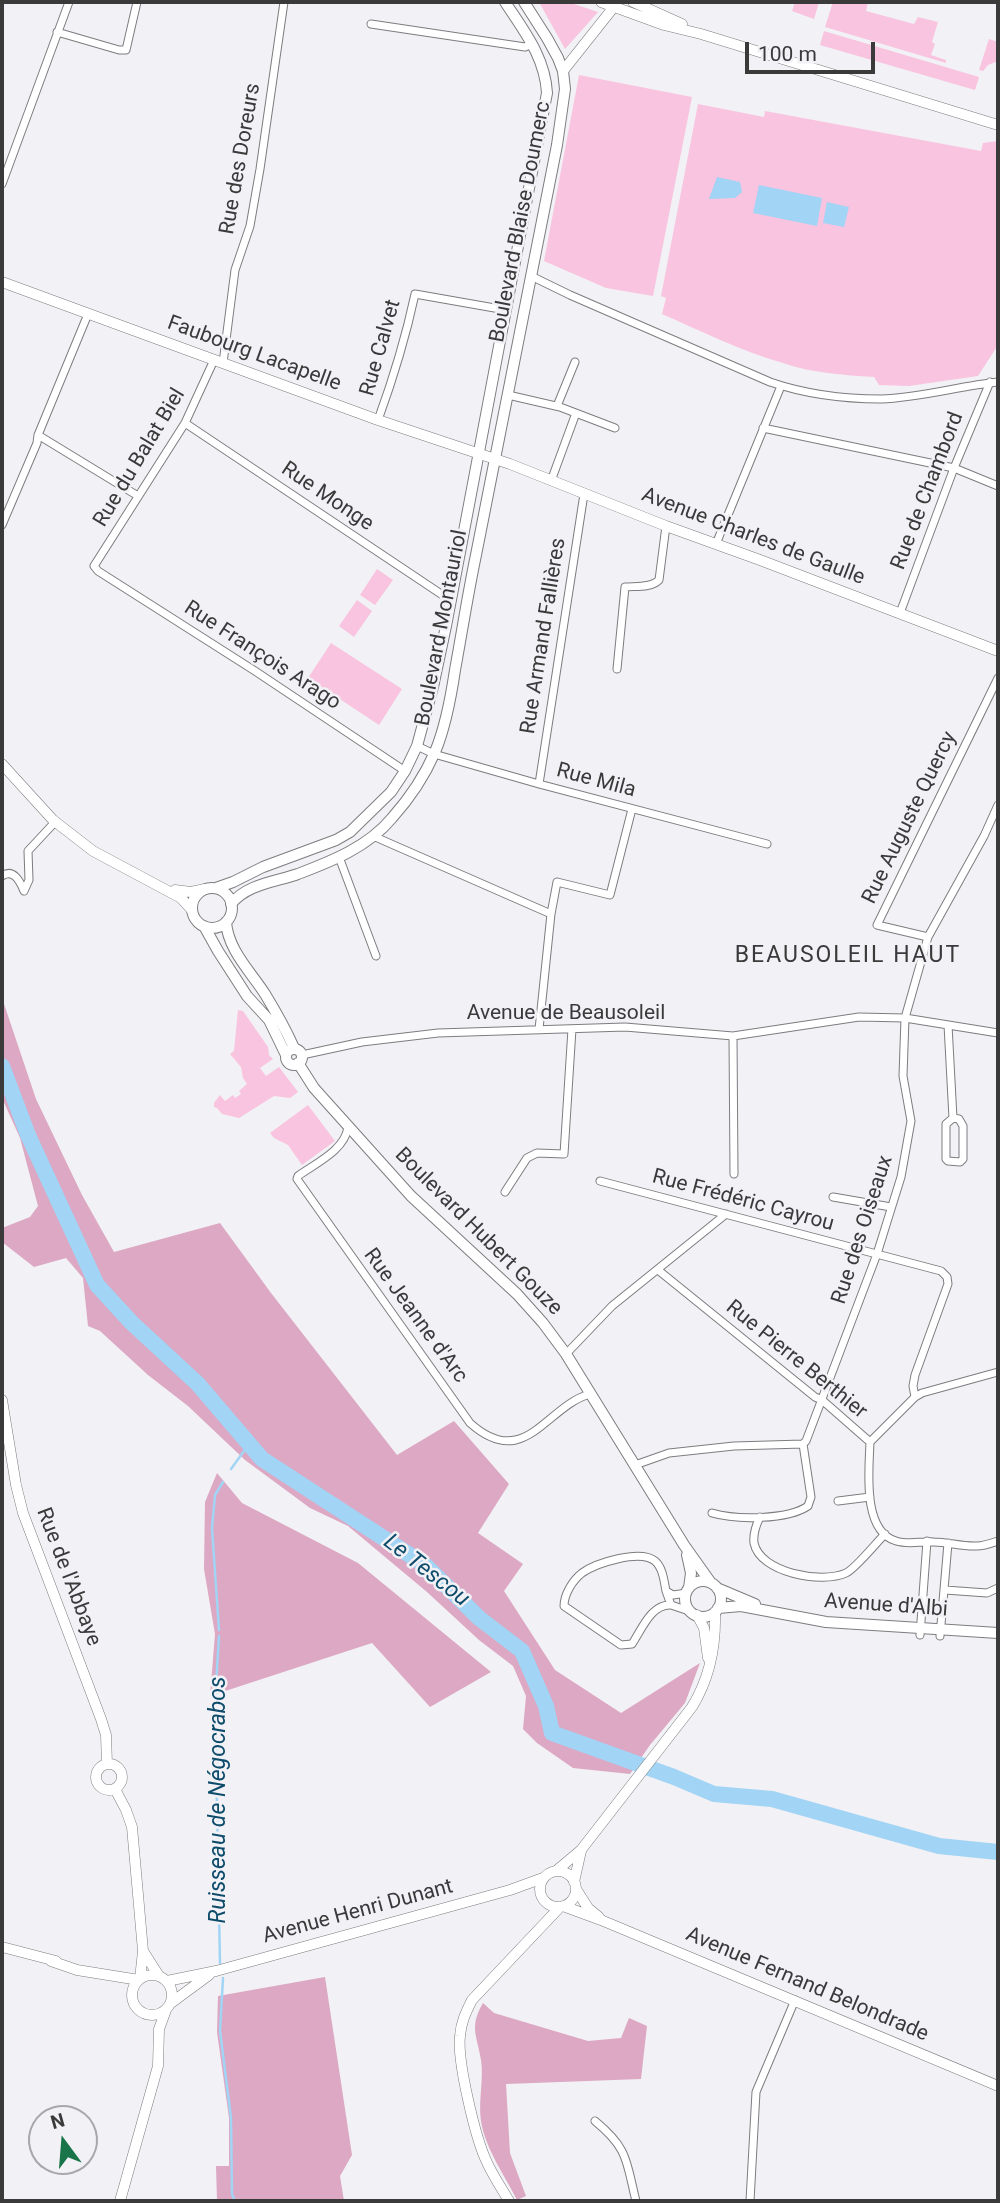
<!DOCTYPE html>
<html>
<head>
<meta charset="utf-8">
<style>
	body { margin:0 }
	#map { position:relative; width:1000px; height:2203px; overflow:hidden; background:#f2f1f5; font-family:Roboto,sans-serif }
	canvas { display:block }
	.frame { position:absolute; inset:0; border:4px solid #3a3a3b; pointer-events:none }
	.north { position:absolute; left:28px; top:2105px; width:70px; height:70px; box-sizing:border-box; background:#f2f1f5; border:2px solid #a8a8ab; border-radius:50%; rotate:344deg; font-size:19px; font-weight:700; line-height:28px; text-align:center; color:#3a3a3b }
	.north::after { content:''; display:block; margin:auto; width:24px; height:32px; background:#1a7449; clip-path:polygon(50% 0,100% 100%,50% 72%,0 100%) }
	.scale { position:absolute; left:745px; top:42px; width:130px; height:32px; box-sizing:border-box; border:4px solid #3a3a3b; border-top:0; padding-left:9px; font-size:21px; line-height:24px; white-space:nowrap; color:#3a3a3b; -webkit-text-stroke:5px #f2f1f5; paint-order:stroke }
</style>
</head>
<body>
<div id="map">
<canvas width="1000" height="2203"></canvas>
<div class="frame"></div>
<div class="north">N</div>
<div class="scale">100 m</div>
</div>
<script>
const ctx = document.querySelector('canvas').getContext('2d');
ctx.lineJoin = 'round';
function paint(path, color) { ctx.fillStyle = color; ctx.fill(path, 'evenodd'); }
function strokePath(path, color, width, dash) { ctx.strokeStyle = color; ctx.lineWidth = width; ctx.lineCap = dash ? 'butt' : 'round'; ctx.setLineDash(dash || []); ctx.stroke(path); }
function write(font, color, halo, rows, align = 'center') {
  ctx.font = font + ' Roboto,sans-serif'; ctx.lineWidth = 5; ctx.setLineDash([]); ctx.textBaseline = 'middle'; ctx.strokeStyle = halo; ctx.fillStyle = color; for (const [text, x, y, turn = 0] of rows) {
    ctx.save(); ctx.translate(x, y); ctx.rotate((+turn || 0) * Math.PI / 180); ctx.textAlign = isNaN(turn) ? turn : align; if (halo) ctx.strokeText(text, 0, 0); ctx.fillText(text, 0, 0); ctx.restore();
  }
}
paint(new Path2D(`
	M 539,2 L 568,2 L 598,12 L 565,49 Z
	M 795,2 L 819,2 L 814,19 L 792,11 Z
	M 833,2 L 868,2 L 866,11 L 914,24 L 918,17 L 938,22 L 932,42 L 935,44 L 931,55 L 946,60 L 946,63 L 825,27 Z
	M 824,31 L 979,77 L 975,90 L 820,45 Z
	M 989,39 L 998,42 L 998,61 L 988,65 L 983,71 L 979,70 Z
	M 579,75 L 692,97 L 653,296 L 606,288 L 544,261 Z
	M 698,104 L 764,117 L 765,111 L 981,151 L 983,143 L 998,141 L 998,345 L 978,376 L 909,386 L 879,385 L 874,377 C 843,375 812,373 783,363 C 741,351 701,331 662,314 L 666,298 L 661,296 Z
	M 377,569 L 393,580 L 375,605 L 360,595 Z
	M 357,600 L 372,611 L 354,637 L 339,626 Z
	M 331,643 L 402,689 L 379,725 L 308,678 Z
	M 238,1010 L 243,1011 L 268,1047 L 269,1055 L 273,1059 L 260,1068 L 266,1076 L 279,1067 L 298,1092 L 290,1098 L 274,1096 L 239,1118 L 222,1114 L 217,1108 L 214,1107 L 214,1103 L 220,1095 L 225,1101 L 233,1095 L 235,1098 L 241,1094 L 239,1091 L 247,1084 L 243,1078 L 241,1067 L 230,1054 L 234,1051 Z
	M 308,1105 L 335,1141 L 302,1165 L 288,1145 L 274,1138 L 270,1133 Z`), '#f9c4e0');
paint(new Path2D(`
	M 2,998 L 36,1099 L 82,1195 L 114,1252 L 220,1223 L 271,1293 L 397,1455 L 454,1421 L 509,1484 L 478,1533 L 523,1564 L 504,1591 L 555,1670 L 621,1713 L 700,1663 L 685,1703 L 650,1745 L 630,1774 L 573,1768 L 537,1743 L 523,1729 L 526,1696 L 513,1666 L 479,1640 L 427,1592 L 348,1526 L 310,1508 L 245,1460 L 188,1406 L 148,1375 L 100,1331 L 88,1326 L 83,1278 L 66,1258 L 34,1267 L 2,1242 L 2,1228 L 30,1217 L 38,1206 L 20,1138 L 2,1098 Z
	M 217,1473 L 242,1503 L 358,1563 L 491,1672 L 430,1707 L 372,1643 L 210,1696 L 215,1634 L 204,1569 L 205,1502 Z
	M 325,1977 L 352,2155 L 340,2176 L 344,2201 L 217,2201 L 216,2166 L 229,2166 L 229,2118 L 217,2032 L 218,1996 Z
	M 483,2003 L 494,2013 L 588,2041 L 621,2038 L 629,2018 L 647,2026 L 641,2079 L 506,2084 L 510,2153 L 526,2196 L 517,2200 C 505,2176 485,2148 481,2121 C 478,2101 484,2080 481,2060 C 477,2035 469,2027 483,2003 Z`), '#dca8c3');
paint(new Path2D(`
	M 717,177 L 740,182 L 742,192 L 735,198 L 709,199 Z
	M 759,185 L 822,198 L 817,226 L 753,213 Z
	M 827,202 L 849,207 L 844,227 L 823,223 Z`), '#a1d4f5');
strokePath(new Path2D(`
	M 231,1469 L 249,1444
	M 219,1630 L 212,1528 L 215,1495 L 223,1482
	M 219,1636 L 215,1701 L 220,1963
	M 223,1978 L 220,2031 L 231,2118 L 232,2194 L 235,2201`), '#a1d4f5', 2.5);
strokePath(new Path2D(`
	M 2,1066 L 28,1135 L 97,1285 L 131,1322 L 197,1383 L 262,1459 L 425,1565 L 479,1618 L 522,1651 L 546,1706 L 552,1733 L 674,1777 L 714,1794 L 772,1799 L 939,1846 L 998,1852`), '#a1d4f5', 16);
const street = new Path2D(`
	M 371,24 L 525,47 L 532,44
	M 57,32 L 119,50 L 126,50 L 137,2
	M 2,184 L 69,2
	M 531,276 L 570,295 L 770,382 C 805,394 845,399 881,399 C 920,398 959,386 998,382
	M 214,360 L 185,423 L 94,566 L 98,571 L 255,671 L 405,771
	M 223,363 L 235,270 L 250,226 L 260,169 L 284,2
	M 508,395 L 560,407 L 615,428
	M 557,406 L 575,362
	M 378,420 C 393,379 406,336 415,294 L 506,310
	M 185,423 L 444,596 L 451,598
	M 763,428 L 954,468 L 998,486
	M 38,435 L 138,496
	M 551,481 L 576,413
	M 2,525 L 37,443 L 38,435 L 88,314
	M 716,544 L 781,386
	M 900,613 L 954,468 L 990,382
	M 617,669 L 625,587 C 636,586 651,588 659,580 L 666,526
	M 417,746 L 434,754 L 539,784 L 767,844
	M 539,784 L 584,494
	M 373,836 L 551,914
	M 339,857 L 376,956
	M 2,876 C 13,868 20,881 24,891
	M 24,891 L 29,880 L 28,851 L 55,822
	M 928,937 L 877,925 L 998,678
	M 948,1025 L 953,1118 L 946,1124 L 946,1159 L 948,1161 L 960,1162 L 963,1159 L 963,1126 L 959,1119 L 953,1118
	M 539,1029 L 551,914 L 557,882 L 610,895 L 632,809
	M 733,1036 L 734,1174
	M 302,1055 L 362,1042 L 438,1033 L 625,1027 L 733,1036 L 859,1017 L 905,1018 L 998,1033
	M 348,1127 C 345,1150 316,1163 298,1176 L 297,1179 L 470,1423 C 525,1472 546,1406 590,1394
	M 600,1181 L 941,1271 L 947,1277 L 948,1284 L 915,1375 L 913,1386 L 915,1397
	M 505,1192 L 527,1158 L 537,1153 L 564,1154 L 572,1029
	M 833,1197 L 891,1207
	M 658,1270 L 815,1397 L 822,1400 L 870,1442 C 869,1470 862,1531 896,1541 C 909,1545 921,1541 934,1542 C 948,1542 963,1547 977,1546 C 984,1546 992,1543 998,1541
	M 566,1354 L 612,1306 L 726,1214
	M 870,1442 L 915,1397 L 922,1393 L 998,1372
	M 635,1465 L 669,1453 L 734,1446 L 803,1444 L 806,1441 L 877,1254 L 901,1177 L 911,1121 L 903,1076 L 905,1018 L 928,937 L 984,836 L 998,805
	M 838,1501 L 870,1497
	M 712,1513 C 736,1520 788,1520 808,1506 L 811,1497 L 803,1444
	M 760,1517 C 756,1525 753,1534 754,1543 C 760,1573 822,1584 846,1573 C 855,1569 876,1543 885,1534
	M 945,1590 L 987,1593 L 998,1588
	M 666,1591 C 664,1581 663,1568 655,1561 C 640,1549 596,1563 582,1573 C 573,1580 564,1594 564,1606 L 621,1645 L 632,1644 C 642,1629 651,1604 671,1605
	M 687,1593 L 673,1595 L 666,1591 L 671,1605 L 692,1612
	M 920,1635 L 927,1541
	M 940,1636 L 948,1543
	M 595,2121 C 629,2149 626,2161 636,2201
	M 750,2201 L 756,2092 L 795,2000`);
const secondary = new Path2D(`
	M 601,2 L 664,25 L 701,34 L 998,125
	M 633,2 L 682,24
	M 563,71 L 617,3
	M 2,282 L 378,420 L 510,464 L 666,526 L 760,560 L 998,651
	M 2,764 L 53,820 L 93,851 L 181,898 L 192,910
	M 175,890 L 191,892 L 205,889
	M 2,1400 L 16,1485 L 23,1513 L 101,1719 L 106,1735 L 107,1764
	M 697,1615 L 704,1628 L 708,1658
	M96 1777a13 13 0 1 1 26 0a13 13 0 1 1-26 0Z
	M 115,1789 L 126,1810 L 132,1827 L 143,1951 L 140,1979
	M540 1889a18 18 0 1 1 36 0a18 18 0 1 1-36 0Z
	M 556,1871 L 581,1850 L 692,1707 C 710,1678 716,1646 715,1612
	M 574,1882 L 581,1851
	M 576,1889 L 588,1908 L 599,1917
	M 563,1906 L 601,1920 L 998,2086
	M 2,1947 L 56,1961
	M 143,1951 L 159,1976
	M 51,1961 L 77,1970 L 139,1980
	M132 1995a20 20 0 1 1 40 0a20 20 0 1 1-40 0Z
	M 167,1981 L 216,1971 L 510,1890 L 543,1878
	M 171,2003 L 209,1975
	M 120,2201 L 158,2066 L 159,2029 L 166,2010
	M 509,2201 C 501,2187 491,2173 485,2158 C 475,2135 457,2061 460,2036 C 461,2022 466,2012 472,2000 L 560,1907`);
const primary = new Path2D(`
	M 216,888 L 233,882 L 263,867 L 336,840 L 350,832 L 391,792 L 405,771 L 417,746 L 433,687 L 446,626 L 547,93 C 545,57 524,31 505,2
	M192 908a20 20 0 1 1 40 0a20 20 0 1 1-40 0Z
	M 231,904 C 247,884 275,882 298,874 C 332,861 368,847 392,818 C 409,799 425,775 435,752 C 446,726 451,697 455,670 C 462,632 468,593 476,555 C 504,419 530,282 557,145 L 565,89 L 563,71 L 558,58 L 547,38 L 524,2
	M 226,922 C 228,950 251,972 265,994 C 276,1012 286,1030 294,1048
	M 204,926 L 218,951 L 247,996 L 269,1020 L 286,1055
	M286 1057a8 8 0 1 1 16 0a8 8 0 1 1-16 0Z
	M 298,1063 L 314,1088 L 411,1196 L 517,1294 L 543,1323 L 566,1354 L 684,1545 L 711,1583
	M 687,1555 L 691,1573 L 689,1588
	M685 1599a18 18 0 1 1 36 0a18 18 0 1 1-36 0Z
	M 717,1588 L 755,1604
	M 718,1608 L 741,1606 L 826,1622 L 998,1633`);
strokePath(street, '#7d7d80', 9);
strokePath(secondary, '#7d7d80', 11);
strokePath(primary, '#7d7d80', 12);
strokePath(street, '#fff', 7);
strokePath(secondary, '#fff', 10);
strokePath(primary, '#fff', 10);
write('21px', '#3a3a3b', '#f2f1f5', [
	["Rue des Doreurs",241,159,-80],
	["Boulevard Blaise Doumerc",521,222,-79],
	["Rue Calvet",381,348,-74],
	["Faubourg Lacapelle",254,354,20],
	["Rue du Balat Biel",140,458,-59],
	["Rue de Chambord",928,491,-69],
	["Rue Monge",327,497,34],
	["Avenue Charles de Gaulle",753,537,21],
	["Boulevard Montauriol",442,628,-79],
	["Rue Armand Fallières",544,636,-81],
	["Rue François Arago",262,656,33],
	["Rue Mila",596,781,15],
	["Rue Auguste Quercy",910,818,-64],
	["Avenue de Beausoleil",566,1014],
	["Rue Frédéric Cayrou",743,1201,15],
	["Rue des Oiseaux",863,1230,-72],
	["Boulevard Hubert Gouze",478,1232,45],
	["Rue Jeanne d'Arc",415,1316,54],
	["Rue Pierre Berthier",796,1360,39],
	["Rue de l'Abbaye",68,1577,69],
	["Avenue d'Albi",886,1606,4],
	["Avenue Henri Dunant",358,1912,-15],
	["Avenue Fernand Belondrade",807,1985,23]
]);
ctx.letterSpacing = '2px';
write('23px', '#3a3a3b', '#f2f1f5', [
	["BEAUSOLEIL HAUT",848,956]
]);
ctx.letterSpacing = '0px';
write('italic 23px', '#0e4c6c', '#f2f1f5', [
	["Le Tescou",426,1571,38],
	["Ruisseau de Négocrabos",219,1800,-90]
]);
</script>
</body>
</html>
